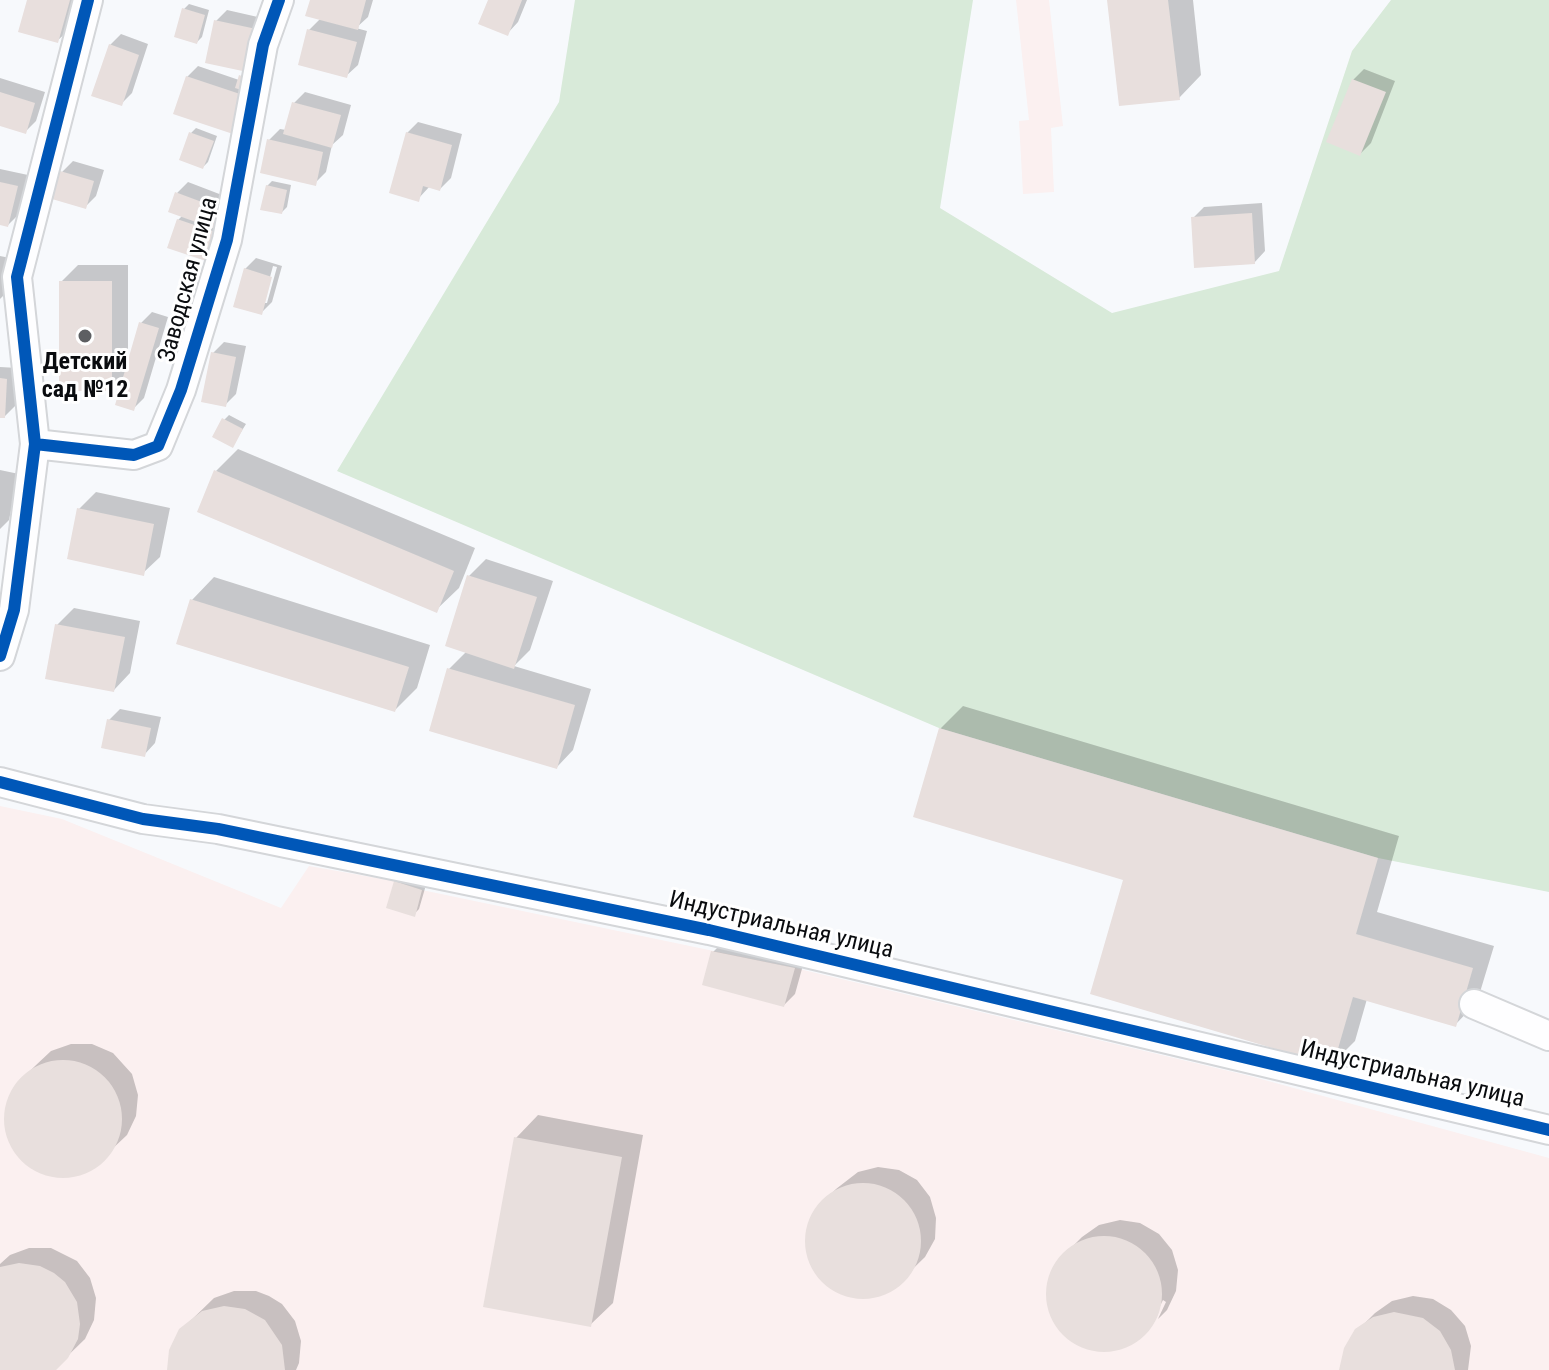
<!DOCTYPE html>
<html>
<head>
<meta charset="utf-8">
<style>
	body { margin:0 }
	canvas { display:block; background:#f7f9fc }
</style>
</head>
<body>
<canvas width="1549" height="1370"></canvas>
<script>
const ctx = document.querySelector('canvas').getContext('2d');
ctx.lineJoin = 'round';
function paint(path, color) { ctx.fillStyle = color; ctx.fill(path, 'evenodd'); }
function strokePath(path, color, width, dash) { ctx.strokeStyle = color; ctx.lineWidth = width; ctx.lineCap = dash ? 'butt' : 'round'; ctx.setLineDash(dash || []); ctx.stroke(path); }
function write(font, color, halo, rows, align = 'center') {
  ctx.font = font + ' "Roboto Condensed",sans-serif'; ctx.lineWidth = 6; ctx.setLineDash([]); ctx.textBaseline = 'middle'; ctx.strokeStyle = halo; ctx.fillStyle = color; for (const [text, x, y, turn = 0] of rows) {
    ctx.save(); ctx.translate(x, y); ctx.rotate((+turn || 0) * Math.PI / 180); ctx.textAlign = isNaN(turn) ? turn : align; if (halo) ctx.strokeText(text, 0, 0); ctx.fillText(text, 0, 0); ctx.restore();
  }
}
paint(new Path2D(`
	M 1016,0 L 1049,0 L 1063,126 L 1051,128 L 1054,192 L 1023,194 L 1019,121 L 1029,120 Z
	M 0,806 L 62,819 L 281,908 L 309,866 L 394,881 L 422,890 L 795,968 L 1250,1076 L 1549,1158 L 1549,1370 L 0,1370 Z`), '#fbf0f0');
paint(new Path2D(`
	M 575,0 L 973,0 L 940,208 L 1112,313 L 1279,271 L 1352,51 L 1391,0 L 1549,0 L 1549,892 L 1378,858 L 939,728 L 337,471 L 559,102 Z`), '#d8ead9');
paint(new Path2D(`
	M 29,0 L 77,0 L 69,30 L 57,41 Z
	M 312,0 L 373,0 L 368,17 L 356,28 L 367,31 L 358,65 L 346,76 L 309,30 L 321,18 Z
	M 490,0 L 527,0 L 518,22 L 507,34 Z
	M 1109,0 L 1193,0 L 1201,75 L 1179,98 Z
	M 189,4 L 209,10 L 202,37 L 197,42 L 184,9 Z
	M 227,10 L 271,20 L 244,121 L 187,77 L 198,66 L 239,80 L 247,70 L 216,21 Z
	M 121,34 L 148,44 L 132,93 L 121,104 L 110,45 Z
	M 1364,69 L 1395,81 L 1371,143 L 1360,154 L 1353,80 Z
	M 0,78 L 45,92 L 36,121 L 25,132 L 0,124 Z
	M 305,92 L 351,105 L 343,135 L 332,145 L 326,172 L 315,183 L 269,140 L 280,129 L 286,130 L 294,103 Z
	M 418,122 L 462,134 L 451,178 L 440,189 L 430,186 L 418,199 L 407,133 Z
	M 196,128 L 217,136 L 208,162 L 203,167 L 191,133 Z
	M 73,161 L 104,170 L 96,196 L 85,207 L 62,172 Z
	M 0,169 L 28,175 L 19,214 L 8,225 L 0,223 Z
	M 272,181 L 291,185 L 287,207 L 282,212 L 267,186 Z
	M 188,182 L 235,200 L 208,260 L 178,220 L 183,215 L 177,193 Z
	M 1262,203 L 1265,251 L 1254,263 L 1193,218 L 1204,207 Z
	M 0,256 L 10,258 L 4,295 L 0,299 Z
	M 256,258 L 282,266 L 272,302 L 261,313 L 245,269 ZM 273,266 L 277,267 L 267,303 L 263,303 Z
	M 78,265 L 128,265 L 128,363 L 141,323 L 152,312 L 168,317 L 144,398 L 133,409 L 126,374 L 111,389 L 61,282 Z
	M 224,342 L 246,346 L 236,394 L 225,405 L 213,353 Z
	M 0,367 L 18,368 L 16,405 L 5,416 L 0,416 Z
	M 229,415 L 246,424 L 233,445 L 224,420 Z
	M 238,449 L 475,548 L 459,588 L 436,610 L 216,471 Z
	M 0,470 L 19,474 L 9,520 L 0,529 Z
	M 96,492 L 170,508 L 160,557 L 143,573 L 79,509 Z
	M 486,559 L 553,581 L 530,650 L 514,666 L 591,689 L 573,750 L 557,767 L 449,669 L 467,651 L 469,576 Z
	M 214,577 L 430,645 L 417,688 L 395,710 L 192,600 Z
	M 74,608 L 140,621 L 130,673 L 114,690 L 57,625 Z
	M 963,706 L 1399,836 L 1377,912 L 1494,946 L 1477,1002 L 1455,1025 L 1367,999 L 1355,1041 L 1332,1064 L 1126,878 L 940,729 Z
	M 120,709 L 161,717 L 155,743 L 144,755 L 109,720 Z
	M 401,877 L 426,885 L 419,909 L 414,914 L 396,882 Z
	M 724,941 L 805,958 L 795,994 L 784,1005 L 713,952 Z
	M 71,1044 L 92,1044 L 113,1053 L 132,1074 L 138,1095 L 136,1116 L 127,1135 L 92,1168 L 70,1176 L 49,1174 L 25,1161 L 12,1145 L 6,1125 L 8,1103 L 17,1084 L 35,1066 L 51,1051 Z
	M 538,1115 L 643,1135 L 613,1303 L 590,1325 L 516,1138 Z
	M 878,1167 L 899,1170 L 917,1180 L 930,1197 L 936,1218 L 935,1239 L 925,1257 L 892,1289 L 869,1297 L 849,1296 L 830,1287 L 813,1267 L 807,1247 L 809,1227 L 818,1207 L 836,1189 L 858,1172 Z
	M 1120,1220 L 1140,1223 L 1159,1234 L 1172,1250 L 1178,1270 L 1176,1291 L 1167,1310 L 1158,1319 L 1166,1302 L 1163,1300 L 1149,1328 L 1133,1342 L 1111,1350 L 1084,1347 L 1067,1336 L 1052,1313 L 1048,1293 L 1053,1273 L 1064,1255 L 1082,1237 L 1099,1225 Z
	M 29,1248 L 51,1248 L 77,1261 L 90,1278 L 96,1298 L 94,1320 L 85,1339 L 53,1370 L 0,1370 L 0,1264 L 10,1255 Z
	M 234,1291 L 256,1291 L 269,1296 L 282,1304 L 295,1321 L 301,1341 L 299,1363 L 296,1370 L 169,1370 L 180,1331 L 214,1298 Z
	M 1413,1296 L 1433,1299 L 1451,1310 L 1465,1326 L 1471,1346 L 1468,1370 L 1342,1370 L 1357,1331 L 1375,1313 L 1392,1301 Z`), '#0003');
paint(new Path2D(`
	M 27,0 L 70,0 L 58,43 L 18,32 Z
	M 310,0 L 366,0 L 358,30 L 305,16 Z
	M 488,0 L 522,0 L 508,36 L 478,24 Z
	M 1107,0 L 1168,0 L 1180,100 L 1119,106 Z
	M 182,8 L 205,15 L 197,44 L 174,37 Z
	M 214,20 L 261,30 L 252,73 L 205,63 Z
	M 307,29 L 357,42 L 347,78 L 298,65 Z
	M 109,44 L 139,55 L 122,106 L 91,96 Z
	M 239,75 L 252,80 L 248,92 L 235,88 Z
	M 186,76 L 246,96 L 233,134 L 173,114 Z
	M 1352,79 L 1386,92 L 1360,156 L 1326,142 Z
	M 0,92 L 35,103 L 26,134 L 0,126 Z
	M 292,102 L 341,115 L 332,148 L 283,134 Z
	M 189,132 L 214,141 L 203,169 L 179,160 Z
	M 406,132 L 452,145 L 440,191 L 423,186 L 419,202 L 389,193 Z
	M 267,139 L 323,152 L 316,186 L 260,173 Z
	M 60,171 L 94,181 L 86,209 L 52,199 Z
	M 0,182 L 18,186 L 8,227 L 0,225 Z
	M 266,185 L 287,190 L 282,214 L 260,210 Z
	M 175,192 L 226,211 L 218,230 L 168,212 Z
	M 1252,213 L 1255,264 L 1194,268 L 1191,217 Z
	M 177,219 L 218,233 L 209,262 L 167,248 Z
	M 244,268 L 272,277 L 262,315 L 233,307 Z
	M 59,281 L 112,281 L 112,391 L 59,391 Z
	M 139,322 L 159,328 L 134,411 L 115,405 Z
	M 211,352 L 236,357 L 226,407 L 201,402 Z
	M 0,378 L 7,379 L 5,418 L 0,418 Z
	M 222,418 L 243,429 L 233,448 L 212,437 Z
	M 214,470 L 454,571 L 437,613 L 197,512 Z
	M 77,508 L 154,524 L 144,576 L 67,559 Z
	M 467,575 L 537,597 L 514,669 L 445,646 Z
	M 190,599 L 409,667 L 395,712 L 176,644 Z
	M 55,624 L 125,637 L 114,692 L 45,679 Z
	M 447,668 L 575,705 L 557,769 L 429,731 Z
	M 107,719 L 151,728 L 145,757 L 101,748 Z
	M 939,728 L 1378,858 L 1356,934 L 1473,968 L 1456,1027 L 1353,997 L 1333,1066 L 1090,994 L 1123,880 L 913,817 Z
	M 394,881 L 422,890 L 415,917 L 386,908 Z
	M 711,951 L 795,968 L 784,1007 L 702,985 Z
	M4 1119a59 59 0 1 1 118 0a59 59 0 1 1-118 0Z
	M 514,1137 L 622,1157 L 591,1327 L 483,1307 Z
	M805 1241a58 58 0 1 1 116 0a58 58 0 1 1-116 0Z
	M1046 1294a58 58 0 1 1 116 0a58 58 0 1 1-116 0Z
	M 19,1263 L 40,1266 L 54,1273 L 65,1282 L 77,1302 L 80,1324 L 78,1339 L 68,1358 L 56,1370 L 0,1370 L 0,1267 Z
	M 224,1306 L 245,1309 L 265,1320 L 282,1345 L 285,1370 L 167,1370 L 169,1350 L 179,1329 L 202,1311 Z
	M 1394,1312 L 1423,1318 L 1440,1331 L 1451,1350 L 1455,1370 L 1339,1370 L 1344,1348 L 1355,1329 L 1373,1317 Z`), '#e8dfdd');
const minor = new Path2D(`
	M 35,444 L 134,455 L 158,446 L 181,390 L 227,240 L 263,45 L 279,0
	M 0,656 L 14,610 L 35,444 L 17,277 L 88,0
	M 0,782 L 143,819 L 218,829 L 709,930 L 1549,1130
	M 1474,1004 L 1549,1036`);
strokePath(minor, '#d4d6d9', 32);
strokePath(minor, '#fefeff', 28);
strokePath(new Path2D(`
	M 35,444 L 134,455 L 158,446 L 181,390 L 227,240 L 263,45 L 279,0
	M 0,656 L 14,610 L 35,444 L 17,277 L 88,0
	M 0,782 L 143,819 L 218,829 L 709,930 L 1549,1130`), '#0057b8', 12);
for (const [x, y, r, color] of [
	[85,336,8,"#5d5f62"]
]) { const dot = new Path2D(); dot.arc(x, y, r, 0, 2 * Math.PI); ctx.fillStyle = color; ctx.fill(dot); strokePath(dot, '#fff', 3); }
write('24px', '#0a0c0f', '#fff', [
	["Заводская улица",189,280,-75],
	["Индустриальная улица",781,926,13],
	["Индустриальная улица",1412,1075,13]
]);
write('bold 24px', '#0a0c0f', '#fff', [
	["Детский",85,363],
	["сад №12",85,391]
]);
</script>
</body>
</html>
